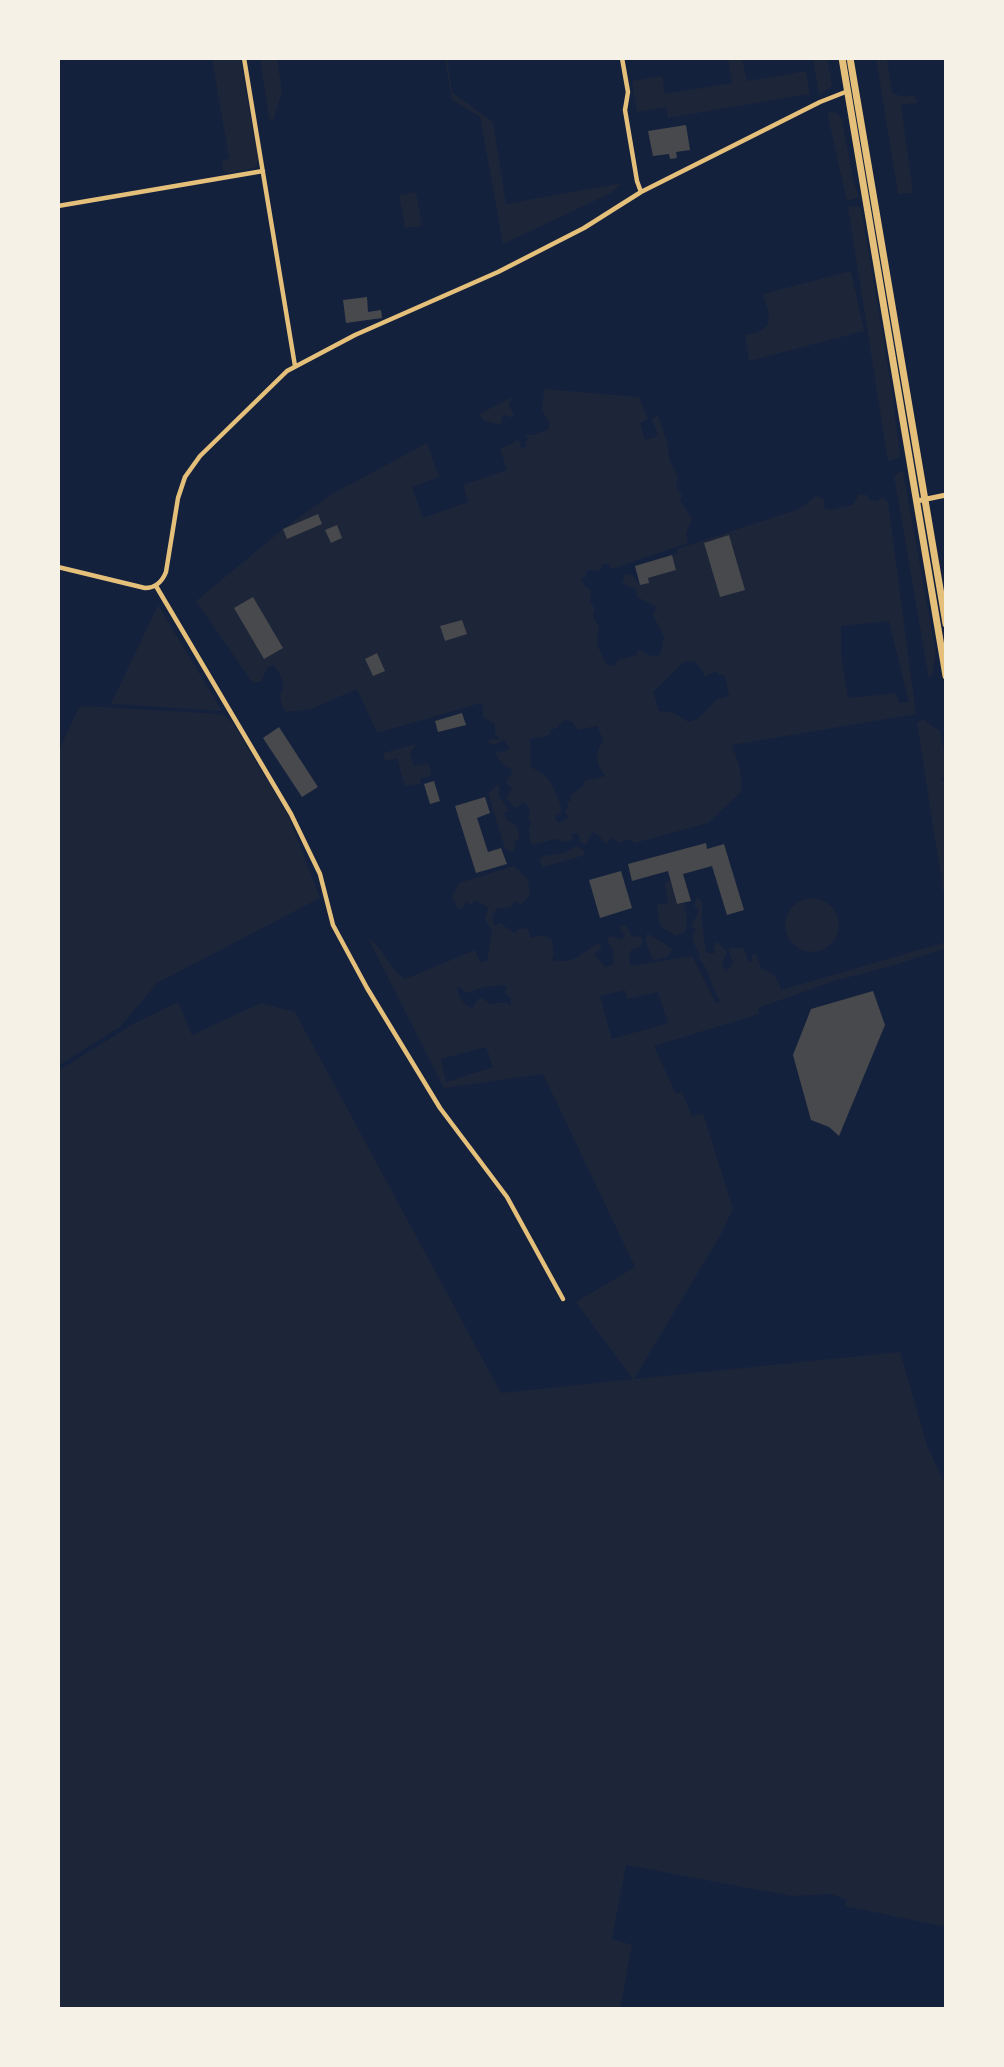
<!DOCTYPE html>
<html>
<head>
<meta charset="utf-8">
<style>
	body { margin:0 }
	#map { position:relative; width:1004px; height:2067px; overflow:hidden; background:#14213d; font-family:"Open Sans",sans-serif }
	canvas { display:block }
	.frame { position:absolute; inset:0; border:60px solid #f6f1e7; pointer-events:none }
</style>
</head>
<body>
<div id="map">
<canvas width="1004" height="2067"></canvas>
<div class="frame"></div>
</div>
<script>
const ctx = document.querySelector('canvas').getContext('2d');
ctx.lineJoin = 'round';
function paint(path, color) { ctx.fillStyle = color; ctx.fill(path, 'evenodd'); }
function strokePath(path, color, width, dash) { ctx.strokeStyle = color; ctx.lineWidth = width; ctx.lineCap = dash ? 'butt' : 'round'; ctx.setLineDash(dash || []); ctx.stroke(path); }
paint(new Path2D(`
	M 212,58 L 240,58 L 258,159 L 257,166 L 251,169 L 228,173 L 223,170 L 222,161 L 229,158 Z
	M 260,58 L 277,58 L 282,92 L 273,120 L 269,119 Z
	M 445,58 L 447,58 L 452,92 L 493,122 L 506,204 L 622,183 L 611,193 L 503,244 L 480,117 L 452,100 Z
	M 728,58 L 742,58 L 747,81 L 806,71 L 810,94 L 668,118 L 666,107 L 637,112 L 632,81 L 662,76 L 665,94 L 732,83 Z
	M 813,58 L 827,58 L 832,86 L 819,95 Z
	M 876,58 L 887,58 L 892,93 L 904,97 L 914,95 L 918,103 L 901,105 L 913,193 L 898,194 Z
	M 829,111 L 837,113 L 842,119 L 853,180 L 859,197 L 847,201 L 828,117 Z
	M 416,192 L 422,226 L 405,228 L 399,195 Z
	M 858,206 L 861,208 L 890,379 L 900,454 L 899,458 L 888,461 L 848,207 Z
	M 851,271 L 864,331 L 749,361 L 745,335 L 759,332 L 768,325 L 769,314 L 763,294 Z
	M 544,389 L 639,397 L 648,419 L 640,423 L 645,440 L 658,436 L 652,419 L 658,415 L 667,442 L 670,461 L 678,477 L 676,488 L 682,495 L 680,500 L 692,519 L 686,534 L 688,543 L 612,569 L 608,564 L 604,564 L 599,571 L 593,570 L 586,571 L 586,577 L 581,579 L 585,587 L 591,590 L 590,603 L 595,608 L 593,616 L 599,628 L 597,645 L 607,665 L 615,666 L 618,660 L 637,655 L 636,651 L 641,650 C 647,655 652,657 660,655 L 663,646 L 662,642 L 665,639 L 653,615 L 656,607 L 637,597 L 636,590 L 622,583 L 625,575 L 631,574 L 640,585 L 648,583 L 648,578 L 676,570 L 672,555 L 678,553 L 677,549 L 799,509 L 816,496 L 824,499 L 824,508 L 830,510 L 853,505 L 859,494 L 867,495 L 870,500 L 877,501 L 882,497 L 888,502 L 916,714 L 732,745 C 738,761 743,774 741,792 L 708,823 L 635,843 L 628,839 L 620,843 L 612,838 L 606,844 L 598,835 L 592,832 L 586,845 L 579,841 L 580,837 L 576,833 L 571,834 L 573,840 L 565,842 L 555,839 L 531,845 L 529,830 L 531,823 L 528,817 L 530,812 L 528,806 L 523,802 L 518,807 L 514,807 L 506,798 L 512,788 L 507,784 L 507,779 L 512,774 L 511,769 C 504,765 497,760 496,752 L 499,750 L 500,753 L 510,748 L 504,740 L 494,745 L 488,743 L 490,739 L 499,740 L 499,737 L 495,734 L 495,724 L 483,717 L 483,704 L 481,703 L 377,733 L 357,689 L 311,709 L 286,712 L 282,706 L 280,695 C 287,684 281,674 273,665 L 267,668 L 261,682 L 252,682 L 196,601 L 283,529 L 330,495 L 427,443 L 439,477 L 412,487 L 423,518 L 468,502 L 463,485 L 507,470 L 500,448 L 514,443 L 516,440 L 521,443 L 520,446 L 522,449 L 526,447 L 525,442 L 528,440 L 525,435 L 533,435 L 549,429 L 549,422 L 542,411 ZM 462,620 L 466,634 L 445,641 L 440,627 ZM 889,621 L 909,702 L 899,703 L 896,693 L 848,698 L 841,654 L 841,626 ZM 694,661 L 703,671 L 704,677 L 716,671 L 719,675 L 725,675 L 729,696 L 717,699 L 699,718 L 689,722 L 672,712 L 659,711 L 653,692 L 684,662 ZM 565,720 L 572,722 L 578,730 L 597,726 L 603,740 C 594,754 596,763 605,776 L 583,781 L 584,785 L 571,795 L 571,801 L 567,802 L 568,808 L 565,810 L 568,818 L 559,823 L 555,819 L 557,814 L 561,812 C 562,804 559,803 557,796 C 550,779 548,776 531,767 L 530,739 L 544,737 L 551,734 L 550,730 L 557,728 L 558,725 Z
	M 512,397 L 509,405 L 514,415 L 509,418 L 507,415 L 503,416 L 501,425 L 484,421 L 479,414 Z
	M 900,472 L 903,472 L 936,654 L 933,672 L 929,679 L 894,476 Z
	M 158,605 L 222,711 L 111,704 Z
	M 86,706 L 222,714 L 232,722 L 289,817 L 320,898 L 157,983 L 120,1027 L 58,1066 L 58,752 L 79,707 Z
	M 923,719 L 940,731 L 946,760 L 946,775 L 941,779 L 946,783 L 946,909 L 917,723 Z
	M 416,744 L 410,753 L 414,766 L 429,763 L 431,776 L 421,778 L 420,784 L 405,786 L 397,758 L 385,761 L 383,753 Z
	M 499,784 L 499,796 L 509,811 L 504,813 L 507,820 L 516,825 L 520,839 L 514,841 L 516,847 L 513,852 L 505,849 L 488,793 Z
	M 577,846 L 583,850 L 585,855 L 543,867 L 539,861 L 543,856 L 564,853 Z
	M 514,866 L 528,879 L 530,895 L 521,905 L 515,901 L 511,907 L 496,909 L 492,917 L 494,925 L 500,923 L 514,933 L 520,928 L 528,929 L 531,938 L 544,935 L 552,940 L 554,954 L 552,960 C 578,965 580,951 600,943 L 602,948 L 594,954 L 605,967 L 614,964 L 613,951 L 607,940 L 611,936 L 621,939 L 625,937 L 625,934 L 622,933 L 620,926 L 626,925 L 632,937 L 640,936 L 643,940 L 641,947 L 631,950 L 629,958 L 631,966 L 692,956 L 716,1003 L 720,1001 C 710,987 711,971 699,959 L 700,955 L 694,944 L 692,936 L 696,930 L 691,926 L 699,911 L 694,905 L 697,897 L 702,902 L 702,924 L 706,952 L 712,954 L 715,952 L 713,948 L 717,941 L 727,952 L 722,964 L 726,972 L 733,963 L 728,948 L 744,948 L 748,961 L 752,962 L 752,955 L 756,953 L 761,969 C 775,973 777,978 781,990 L 946,942 L 946,948 L 895,965 L 834,981 L 758,1008 L 759,1014 L 654,1046 L 676,1094 L 682,1092 L 692,1116 L 703,1113 L 733,1209 L 721,1234 L 634,1379 L 900,1352 L 927,1445 L 946,1487 L 946,1927 L 845,1906 L 846,1899 L 831,1894 L 791,1896 L 626,1865 L 612,1939 L 632,1945 L 620,2009 L 58,2009 L 58,1071 L 133,1024 L 178,1002 L 192,1035 L 261,1003 L 295,1012 L 501,1393 L 633,1379 L 576,1302 L 635,1267 L 543,1074 L 444,1088 L 368,938 C 384,948 390,970 405,979 L 475,950 L 480,962 L 487,961 L 492,931 L 485,919 L 488,908 L 476,900 L 471,905 L 466,901 L 462,909 L 458,908 L 452,897 L 459,883 ZM 505,985 L 507,988 L 505,993 L 511,998 L 510,1006 L 507,1002 L 490,1004 L 482,998 L 478,999 L 472,1008 C 462,1003 459,998 457,987 L 461,988 L 466,993 L 484,987 ZM 625,990 L 627,999 L 658,992 L 668,1023 L 612,1039 L 600,996 ZM 486,1047 L 493,1067 L 446,1082 L 441,1059 Z
	M 670,879 L 677,904 L 684,904 L 687,919 L 685,932 L 676,936 L 660,926 L 657,907 L 659,903 L 664,905 L 668,903 L 665,884 Z
	M785 925a27 27 0 1 1 54 0a27 27 0 1 1-54 0Z
	M 647,933 L 673,949 L 667,957 L 653,960 L 646,942 Z`), '#1d2539');
paint(new Path2D(`
	M 686,125 L 690,150 L 676,152 L 677,158 L 670,159 L 669,154 L 653,156 L 648,131 Z
	M 367,297 L 368,312 L 381,310 L 382,318 L 346,323 L 343,300 Z
	M 318,514 L 322,524 L 287,539 L 283,529 Z
	M 337,525 L 342,538 L 331,543 L 325,530 Z
	M 729,535 L 745,590 L 720,597 L 704,543 Z
	M 672,555 L 676,570 L 648,578 L 649,583 L 640,585 L 635,566 Z
	M 253,597 L 283,648 L 264,659 L 234,608 Z
	M 462,620 L 467,634 L 445,641 L 440,626 Z
	M 377,653 L 385,671 L 373,676 L 365,659 Z
	M 462,713 L 466,725 L 438,732 L 435,721 Z
	M 279,727 L 318,787 L 302,797 L 263,738 Z
	M 434,781 L 440,801 L 430,804 L 424,784 Z
	M 485,797 L 490,813 L 477,818 L 488,852 L 501,848 L 507,864 L 476,873 L 455,806 Z
	M 706,843 L 707,849 L 724,844 L 744,910 L 727,915 L 712,866 L 683,874 L 691,901 L 677,904 L 668,871 L 632,881 L 628,864 Z
	M 621,871 L 632,908 L 600,918 L 589,880 Z
	M 873,991 L 885,1025 L 839,1136 L 829,1127 L 811,1120 L 793,1055 L 811,1009 Z`), '#48494c');
strokePath(new Path2D(`
	M 244,58 L 295,366
	M 622,58 L 628,92 L 625,110 L 637,181 L 641,192
	M 58,206 L 263,171
	M 58,567 L 145,588 C 155,588 162,582 166,572 L 178,498 L 185,477 L 200,456 L 287,371 L 355,335 L 498,272 L 584,228 L 641,192 L 820,102 L 848,91
	M 156,586 L 291,814 L 320,874 L 333,925 L 367,988 L 440,1108 L 507,1197 L 563,1299`), '#e5c07b', 4.5);
strokePath(new Path2D(`
	M 917,501 L 946,495`), '#e5c07b', 5);
strokePath(new Path2D(`
	M 842,58 L 946,676
	M 850,58 L 946,624`), '#e5c07b', 7);
</script>
</body>
</html>
